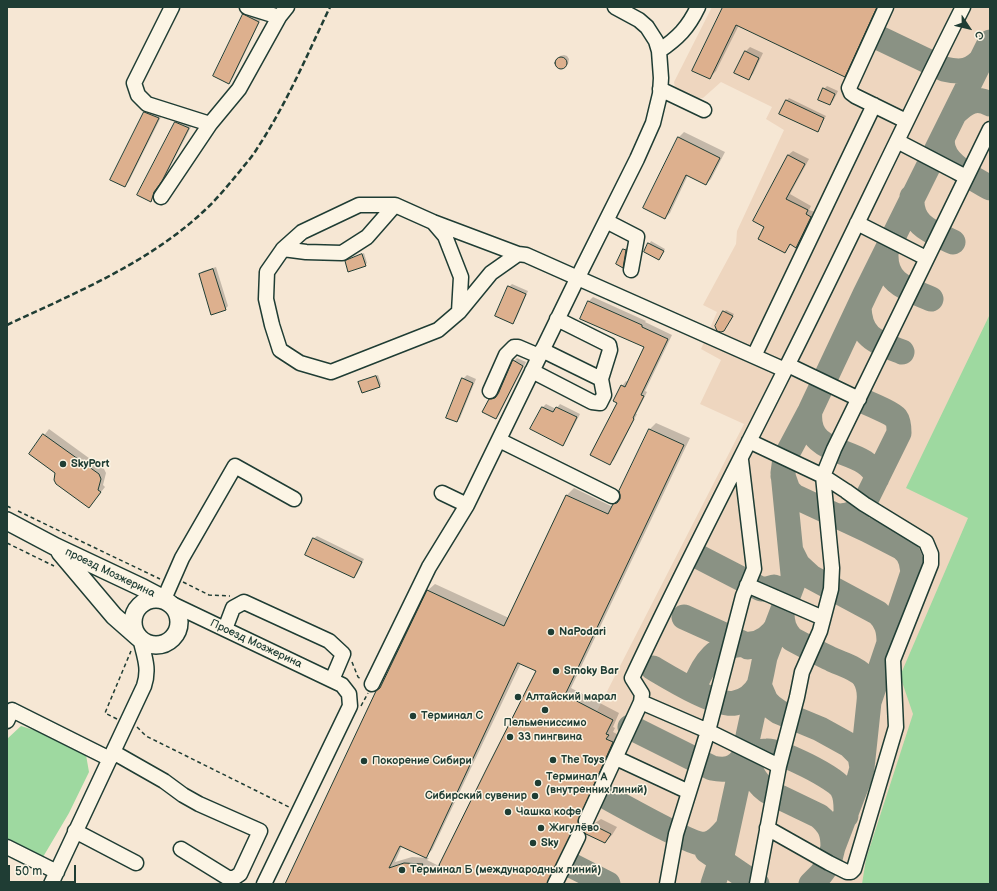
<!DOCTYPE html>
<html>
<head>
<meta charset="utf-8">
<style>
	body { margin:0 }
	#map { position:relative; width:997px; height:891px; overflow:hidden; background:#f6e7d4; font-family:"Balsamiq Sans",sans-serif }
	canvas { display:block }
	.frame { position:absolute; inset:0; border:8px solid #1f3d34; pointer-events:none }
	.north { position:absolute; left:949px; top:8px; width:40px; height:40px; -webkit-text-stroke:3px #fcf5e5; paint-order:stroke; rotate:125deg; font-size:11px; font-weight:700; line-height:16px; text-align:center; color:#1f3d34 }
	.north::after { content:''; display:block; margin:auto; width:14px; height:18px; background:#1f3d34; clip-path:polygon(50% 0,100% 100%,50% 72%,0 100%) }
	.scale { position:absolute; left:8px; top:865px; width:68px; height:18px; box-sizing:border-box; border:2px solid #1f3d34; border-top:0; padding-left:5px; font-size:12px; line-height:14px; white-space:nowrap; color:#1f3d34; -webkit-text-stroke:3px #fcf5e5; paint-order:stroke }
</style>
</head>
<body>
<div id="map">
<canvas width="997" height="891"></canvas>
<div class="frame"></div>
<div class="north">С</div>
<div class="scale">50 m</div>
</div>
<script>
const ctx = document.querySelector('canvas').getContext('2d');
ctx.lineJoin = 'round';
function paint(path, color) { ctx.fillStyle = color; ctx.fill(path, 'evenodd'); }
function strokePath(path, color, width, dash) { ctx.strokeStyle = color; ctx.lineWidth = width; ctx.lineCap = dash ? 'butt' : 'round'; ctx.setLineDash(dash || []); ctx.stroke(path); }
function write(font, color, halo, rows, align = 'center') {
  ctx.font = font + ' "Balsamiq Sans",sans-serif'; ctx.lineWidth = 3; ctx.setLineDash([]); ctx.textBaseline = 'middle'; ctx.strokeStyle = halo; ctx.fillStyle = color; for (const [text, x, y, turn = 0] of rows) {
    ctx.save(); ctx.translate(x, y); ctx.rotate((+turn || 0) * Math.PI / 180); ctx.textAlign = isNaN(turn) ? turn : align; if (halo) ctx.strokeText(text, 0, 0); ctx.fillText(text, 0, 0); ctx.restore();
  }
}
paint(new Path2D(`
	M 712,7 L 990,7 L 990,884 L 384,884 L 415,864 L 435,873 L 532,679 L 597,711 L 744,424 L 700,404 L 721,360 L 701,349 L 717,312 L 703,305 L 736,244 L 737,231 L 784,130 L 766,119 L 772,107 L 721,82 L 703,98 L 696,98 L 675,88 L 674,82 Z`), '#eed6bf');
paint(new Path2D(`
	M 990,314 L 990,884 L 862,884 L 866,859 L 913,714 L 900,676 L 968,518 L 906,488 Z
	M 21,726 L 56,737 L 86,755 L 89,772 L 69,813 L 43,857 L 19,850 L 7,843 L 7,739 Z`), '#9ed9a0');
paint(new Path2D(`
	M 724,7 L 880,7 L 851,69 L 844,76 L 739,25 L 716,71 L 709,78 Z
	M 249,11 L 262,17 L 233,78 L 228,82 L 244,15 Z
	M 750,47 L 763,53 L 753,74 L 749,79 L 746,51 Z
	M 564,55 L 567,56 L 569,59 L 568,64 L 563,68 L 557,67 L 556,62 L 560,56 Z
	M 827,86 L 838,91 L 833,101 L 830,104 L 824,89 Z
	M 789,98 L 826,116 L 817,131 L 787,100 Z
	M 150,108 L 163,113 L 129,181 L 124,186 L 145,113 Z
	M 180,118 L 193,123 L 166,175 L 158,187 L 155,196 L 150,201 L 176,122 Z
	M 684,132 L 725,152 L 711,179 L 706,184 L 688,175 L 670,213 L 665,218 L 679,137 Z
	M 793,151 L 809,159 L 790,194 L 811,206 L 809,210 L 815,212 L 801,242 L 796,246 L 791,244 L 785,252 L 765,227 L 754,221 L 788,155 Z
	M 651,241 L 665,249 L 661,257 L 645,252 Z
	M 626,248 L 627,248 L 624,265 L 623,267 L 624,250 Z
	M 364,253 L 367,263 L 365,265 L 346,261 Z
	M 216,267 L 228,306 L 225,309 L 200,274 L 203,271 Z
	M 512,284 L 528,291 L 516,319 L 512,322 L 509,287 Z
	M 593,297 L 646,321 L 645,322 L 672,335 L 645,391 L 647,392 L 636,414 L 637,414 L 614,460 L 609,464 L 622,386 L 626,381 L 628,382 L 645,347 L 582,318 L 589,301 Z
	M 726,310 L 734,314 L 724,330 L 724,312 Z
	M 517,358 L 526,362 L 499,415 L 496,418 L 490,400 L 493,396 L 498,395 L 514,361 Z
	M 378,375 L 381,384 L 380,386 L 360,382 L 362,380 Z
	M 467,375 L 476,379 L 460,418 L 457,421 L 463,379 Z
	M 546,404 L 556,409 L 560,404 L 580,414 L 566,441 L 563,445 L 532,429 L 543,407 Z
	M 656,423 L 690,438 L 571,688 L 619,713 L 613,727 L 615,728 L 613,732 L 619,735 L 590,822 L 595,823 L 601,819 L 617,827 L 612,835 L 605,842 L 586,833 L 582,828 L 577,828 L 554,872 L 551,884 L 286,884 L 428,590 L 435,584 L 509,618 L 567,495 L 574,488 L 613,507 L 621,498 L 650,429 ZM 521,663 L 538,671 L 439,866 L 427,860 L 429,858 L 412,857 L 395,862 L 402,846 L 425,857 L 432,850 Z
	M 49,429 L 104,469 L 106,473 L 103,485 L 105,487 L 89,507 L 56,473 L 30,454 Z
	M 317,536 L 364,559 L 357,574 L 353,577 L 313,539 Z`), '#0003');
strokePath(new Path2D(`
	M 873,35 L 944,69 C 961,73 971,72 983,58
	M 955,113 C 966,103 975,96 990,104
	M 943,137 C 937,161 973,178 990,188
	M 912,197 C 910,226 932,232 953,242
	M 886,254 C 885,284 908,289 931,299
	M 859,307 C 860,338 876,342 902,352
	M 810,411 C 804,460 867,445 877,478
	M 783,476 L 788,490 L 794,496 L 867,530 L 902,548 L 908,554 L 911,561 L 913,572 L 869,702 L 862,768 L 859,779 L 833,847 L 829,863 L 821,874 L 811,884
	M 841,516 C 852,515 857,512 864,504 L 899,433 C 899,428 899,422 896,418 C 891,412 867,403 859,399
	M 791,551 L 798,565 L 811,577 L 878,613 C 887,622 889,630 889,643
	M 699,557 L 761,589 L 767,589 L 774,587
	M 782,612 C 782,623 784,631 792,639 C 805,646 818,653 831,659 C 841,664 857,668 864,677 C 869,685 870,693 869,702
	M 684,617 L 744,644 C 759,646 770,638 778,625
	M 653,668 C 670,678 717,707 735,703 C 745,701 754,694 759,685
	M 759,685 L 766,701 L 772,707 L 779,712 L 820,729 L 849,745 L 860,756 L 862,768
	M 693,689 C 706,662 711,647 744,644 L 748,647
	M 630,727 L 712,768 C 726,771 734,769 743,758
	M 745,749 C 748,767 753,780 767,791 L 819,816 C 830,825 833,833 833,847
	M 740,772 C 745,762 754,751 767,751 C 780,750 836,778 842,789 C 847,797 846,807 846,816
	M 599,793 C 616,802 694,847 707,844 C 716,842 722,834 728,827
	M 707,851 L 751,881 L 757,884
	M 565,862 L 608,884
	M 713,884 L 721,860 L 762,672 L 765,657 L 793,583 L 793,574 L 783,473 L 785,458 L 810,411 L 865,294 L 990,42`), '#8a9284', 25);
const building = new Path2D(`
	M 723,7 L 877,7 L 845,77 L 736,25 L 710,79 L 692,71 Z
	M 243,14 L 259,22 L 229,84 L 213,76 Z
	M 745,51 L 759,58 L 749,80 L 734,73 Z
	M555 63a6 6 0 1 1 12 0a6 6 0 1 1-12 0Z
	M 823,88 L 835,94 L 830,105 L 818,100 Z
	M 786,100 L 824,118 L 818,132 L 779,114 Z
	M 144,112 L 159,118 L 125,187 L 110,180 Z
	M 175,122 L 189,128 L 162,181 L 154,192 L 151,202 L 137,195 Z
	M 678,137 L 720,158 L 706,185 L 686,175 L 665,219 L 643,208 Z
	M 788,155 L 805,164 L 786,199 L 808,210 L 806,214 L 811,217 L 796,248 L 790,244 L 785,253 L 758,239 L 764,227 L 753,221 Z
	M 648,243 L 664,251 L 659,260 L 644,252 Z
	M 623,249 L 626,250 L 623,268 L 616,264 Z
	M 362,254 L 366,266 L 348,272 L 345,261 Z
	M 213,269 L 226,310 L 211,315 L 199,274 Z
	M 508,286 L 526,294 L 513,324 L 495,316 Z
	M 588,301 L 642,325 L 642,327 L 668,339 L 641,395 L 644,396 L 633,418 L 634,419 L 610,465 L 590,455 L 617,403 L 613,401 L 621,385 L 625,387 L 644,347 L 580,319 Z
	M 723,311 L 733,316 L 724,331 L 721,332 L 717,331 L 715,326 Z
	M 513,360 L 523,366 L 496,419 L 482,412 L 489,399 L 495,398 L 498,394 Z
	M 376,376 L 380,387 L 362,393 L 358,382 Z
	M 462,378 L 473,383 L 457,422 L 446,418 Z
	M 542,407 L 553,412 L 556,407 L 577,417 L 563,446 L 530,429 Z
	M 649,429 L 684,445 L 565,695 L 613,720 L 606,734 L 609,735 L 606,739 L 613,742 L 578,821 L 579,826 L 583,829 L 587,829 L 593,825 L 611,834 L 605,843 L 586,834 L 581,829 L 577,829 L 573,830 L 547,884 L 285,884 L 376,691 L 380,688 L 427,590 L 504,626 L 566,495 L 608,514 L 613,504 L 617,503 L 620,499 L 620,495 L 619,491 ZM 518,663 L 536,671 L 487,768 L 439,865 L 440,865 L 439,865 L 435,874 L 421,867 L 423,864 L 404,863 L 389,868 L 400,846 L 426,858 Z
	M 43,434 L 99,474 L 101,479 L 98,490 L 101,492 L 89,508 L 56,484 L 54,480 L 55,473 L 29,454 Z
	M 313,538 L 362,562 L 354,578 L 305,555 Z`);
paint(building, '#ddb08e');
strokePath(building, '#1f3d34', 1);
const minor = new Path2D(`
	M 172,7 L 134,83 L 138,95 L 147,104 L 210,124
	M 247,7 L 279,17
	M 886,7 L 849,88 L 851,93 L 855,96 L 906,121
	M 659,51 C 678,38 688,28 698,7
	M 660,89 L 704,110
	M 897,141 L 966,177
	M 161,197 L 210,124 L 239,89 L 279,17 L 287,7
	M 606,221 L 637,237 L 631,270
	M 433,222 L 445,236 L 461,277 L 459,312
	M 857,223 L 926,258
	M 283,249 L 306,252 L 342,253 L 367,237 L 395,205
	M 518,254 L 491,273 L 459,312 L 438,330 L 331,372 L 300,363 L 280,350 L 272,325 L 266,299 L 267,272 L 283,249 L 302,232 L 359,205 L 395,205 L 433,222 L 518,254 L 526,255 L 785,370
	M 557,319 L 609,345 L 610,350 L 601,379
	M 754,356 L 874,105
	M 788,365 L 859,399
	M 532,371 L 592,402 L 600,403 L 604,395 L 601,379 L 542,350
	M 490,391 L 506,355 L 514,347 L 518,347 L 539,356
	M 499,440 L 612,496
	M 749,441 L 823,476 L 846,491 L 864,504 L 926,542 L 931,554 L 931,564 L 893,660 L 896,727 L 854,869 L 851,872 L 847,872 L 829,863 L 767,828
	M 442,493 L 467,505
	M 747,585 L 823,618
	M 164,599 L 182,558 L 235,466 L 294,499
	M 170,603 L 342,685 L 349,694 L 350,706 L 264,884
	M 225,629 L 233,608 L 244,602 L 329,641 L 343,654 L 332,680
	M 372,684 L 429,567 L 467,505 L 578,277 L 637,159 L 653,123 L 660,94 L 661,78 L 659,51 L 656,41 L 647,27 L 639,20 L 615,7
	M 641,702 L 708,731 L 779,766
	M 7,721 L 12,710 L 110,759
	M 113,752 L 164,781 L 183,795 L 199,804 L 260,831 L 240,874 L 234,878 L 228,878 L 181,849
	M 616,758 L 689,792
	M 586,821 L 641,702 L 642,694 L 632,678 C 680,575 733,474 784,372 C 845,251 902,128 963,7
	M 75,831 L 136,863
	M 7,847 L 57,872
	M 51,884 L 144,686 C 150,668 144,656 140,638
	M 555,884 L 578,837
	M 667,884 L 676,834 L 708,731 L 743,596 L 754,569 L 741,460
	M 757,884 L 779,766 L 797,697 L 802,672 L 820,631 L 831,589 L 832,568 L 823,476 L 834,449 L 990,129`);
const major = new Path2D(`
	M 7,521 L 56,547 L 143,588 L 164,599
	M 60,552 L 114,616 L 139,638
	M133 622a23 23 0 1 1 46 0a23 23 0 1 1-46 0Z`);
strokePath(minor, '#1f3d34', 17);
strokePath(major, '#1f3d34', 20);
strokePath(new Path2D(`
	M 7,506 L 13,509
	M 18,511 L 160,579
	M 7,543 L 54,566
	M 183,582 L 209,595 L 230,596
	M 352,662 L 358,677 L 361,679
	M 361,706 L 368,693
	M 117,719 L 105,713 L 131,651
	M 137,727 L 146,736 L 289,807`), '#1f3d34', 1.5, [4, 3]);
strokePath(minor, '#fcf5e5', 14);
strokePath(major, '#fcf5e5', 17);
strokePath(new Path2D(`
	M 7,325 C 75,293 149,263 205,210 C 218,198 229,184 240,171 C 246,163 253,156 258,147 C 287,103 307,55 330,7`), '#1f3d34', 2.5, [6, 3]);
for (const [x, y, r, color] of [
	[63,464,4,"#1f3d34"],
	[551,632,4,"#1f3d34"],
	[556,671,4,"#1f3d34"],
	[518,697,4,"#1f3d34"],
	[545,710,4,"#1f3d34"],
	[413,716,4,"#1f3d34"],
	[510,737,4,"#1f3d34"],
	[553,760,4,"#1f3d34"],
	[364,761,4,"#1f3d34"],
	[538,783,4,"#1f3d34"],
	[535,796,4,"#1f3d34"],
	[508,812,4,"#1f3d34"],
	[541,828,4,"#1f3d34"],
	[533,843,4,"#1f3d34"],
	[402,870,4,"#1f3d34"]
]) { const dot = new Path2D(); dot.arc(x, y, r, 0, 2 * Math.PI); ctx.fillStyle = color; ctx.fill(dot); strokePath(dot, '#fcf5e5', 1.5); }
write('bold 11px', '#1f3d34', '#fcf5e5', [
	["SkyPort",71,464],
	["NaPodari",559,632],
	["Smoky Bar",564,671],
	["Алтайский марал",526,697],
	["Терминал С",421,716],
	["Пельмениссимо",545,723,"center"],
	["33 пингвина",518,737],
	["The Toys",561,760],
	["Покорение Сибири",372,761],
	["Терминал А",546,777],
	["(внутренних линий)",546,790],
	["Сибирский сувенир",527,796,"right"],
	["Чашка кофе",516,812],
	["Жигулёво",549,828],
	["Sky",541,843],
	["Терминал Б (международных линий)",410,870]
], 'left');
write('11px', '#1f3d34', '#fcf5e5', [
	["проезд Мозжерина",110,573,26],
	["Проезд Мозжерина",256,644,25]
]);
</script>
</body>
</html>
